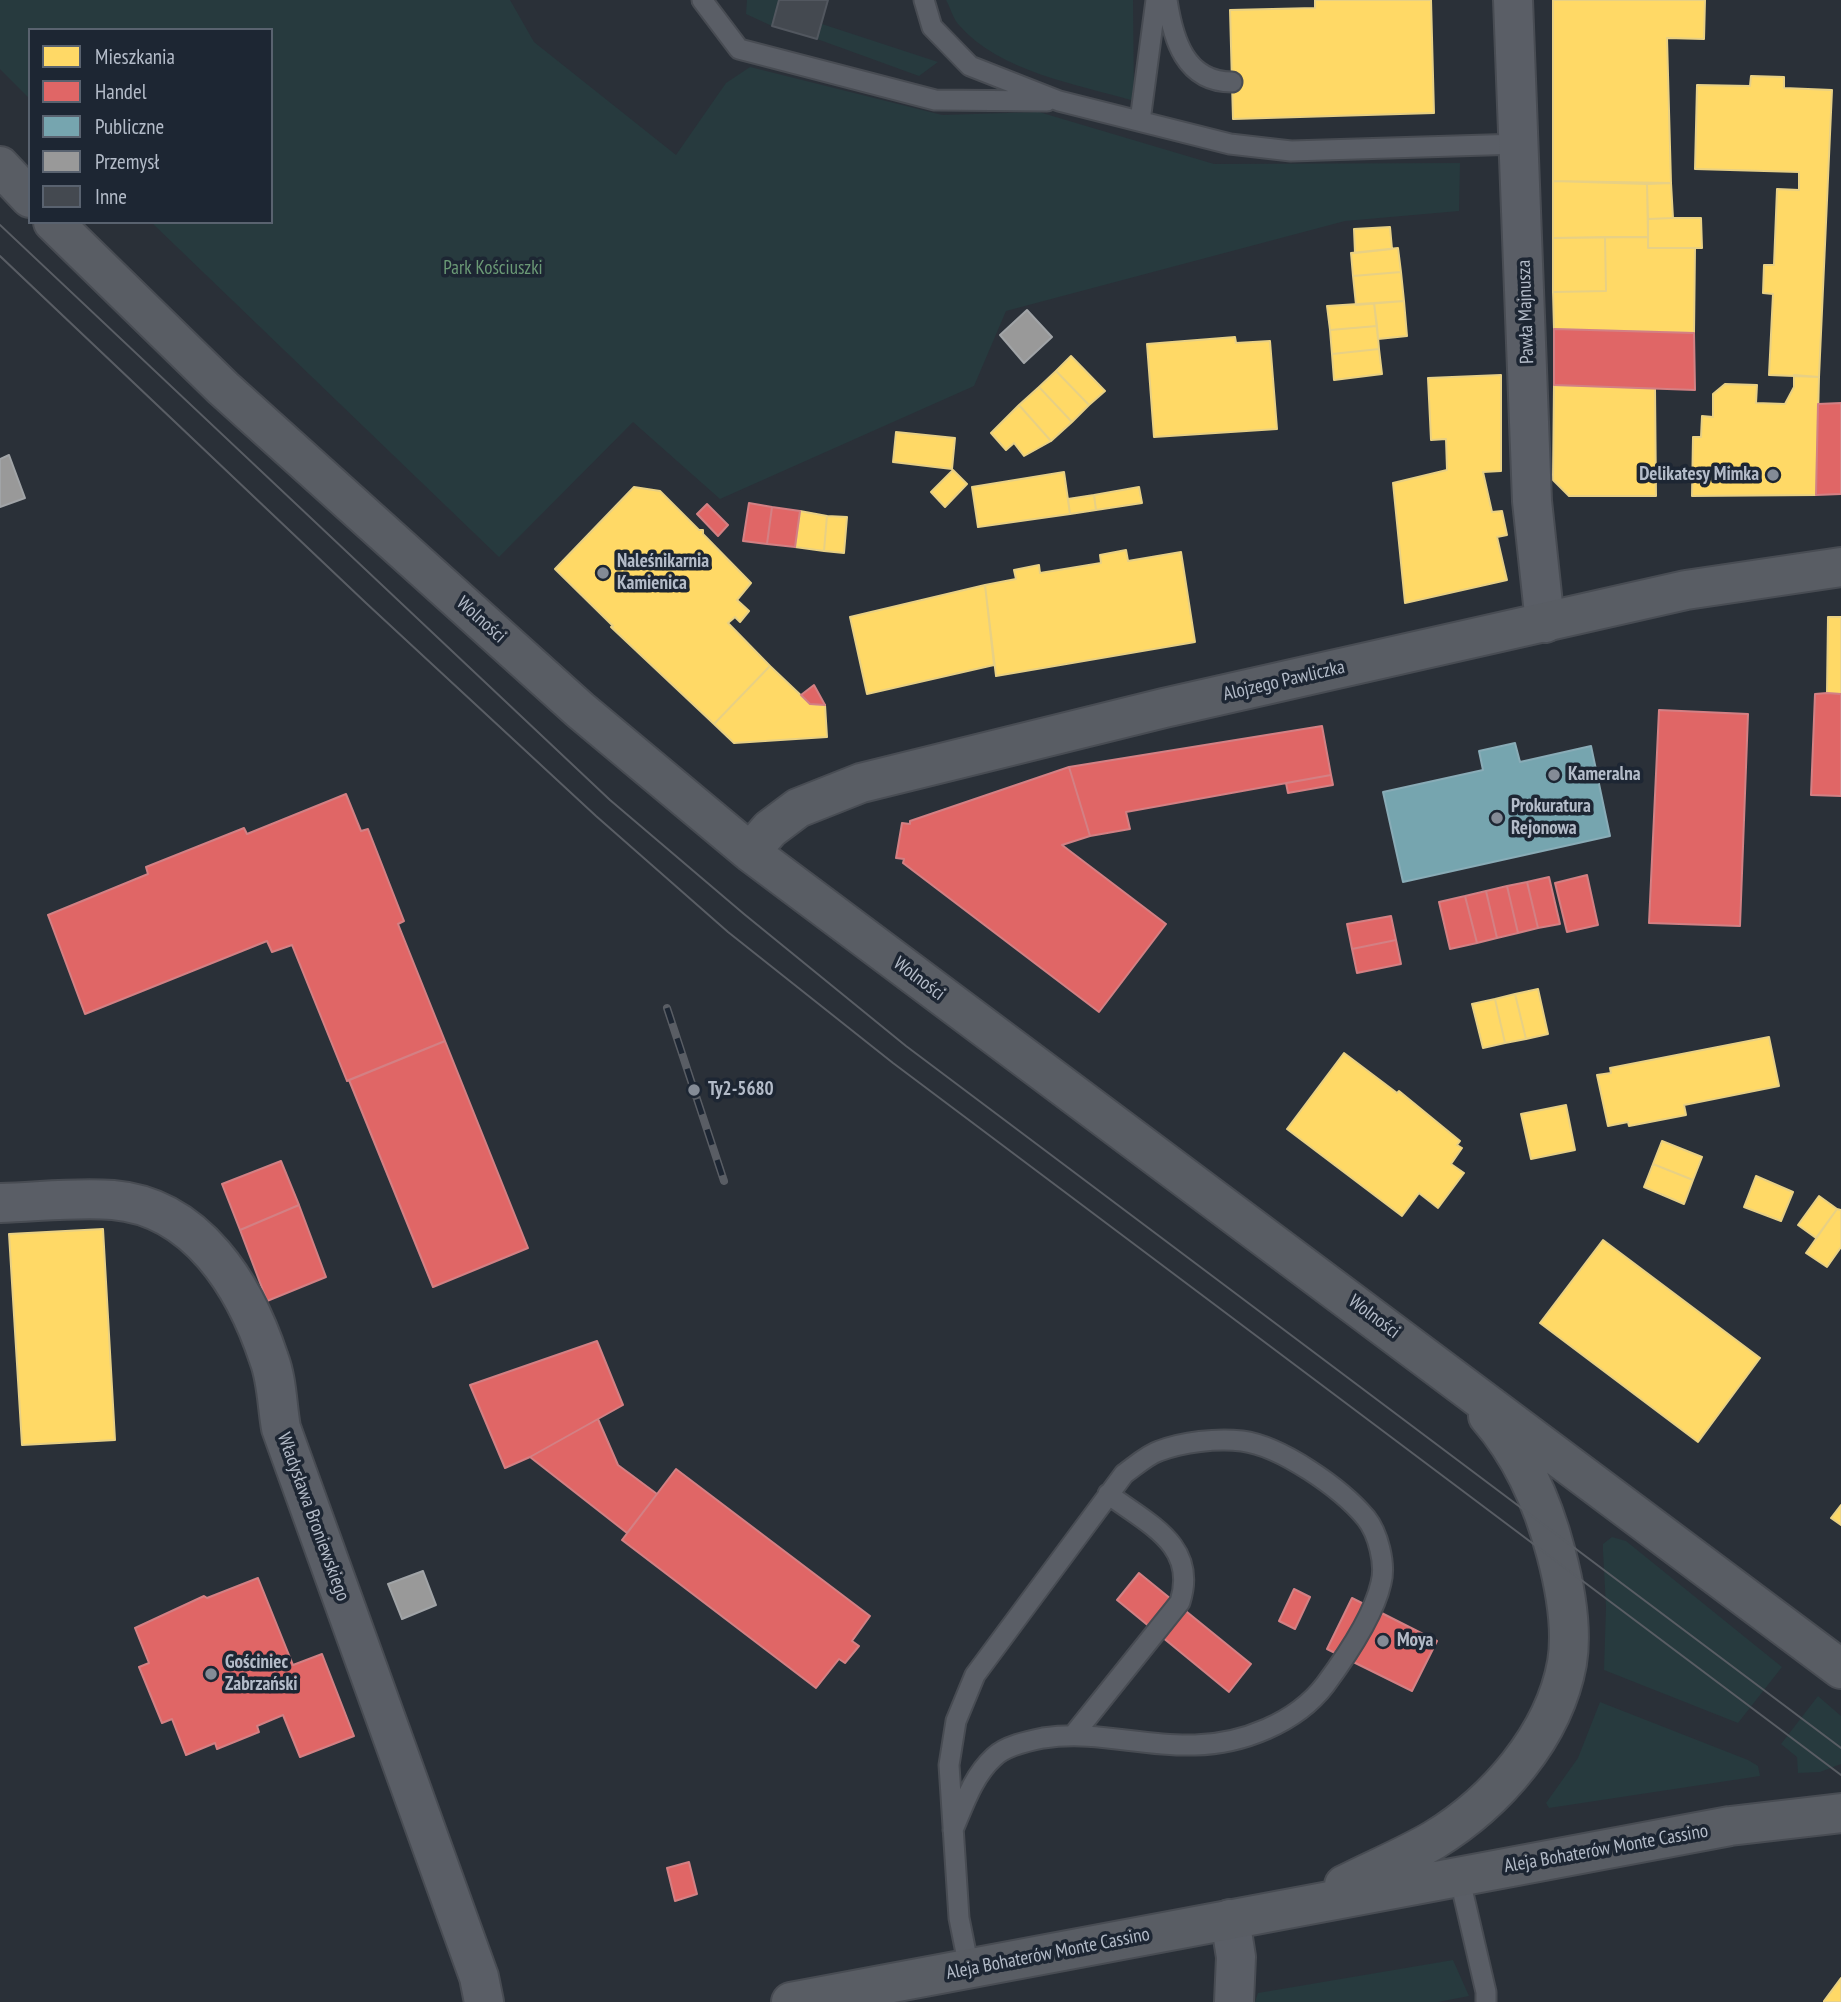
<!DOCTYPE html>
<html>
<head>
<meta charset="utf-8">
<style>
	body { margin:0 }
	#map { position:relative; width:1841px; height:2002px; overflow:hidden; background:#2a3038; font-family:"PT Sans Narrow",sans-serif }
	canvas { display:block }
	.legend { position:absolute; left:28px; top:28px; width:245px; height:196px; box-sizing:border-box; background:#1d2633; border:2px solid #59626f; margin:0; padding:9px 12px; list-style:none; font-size:21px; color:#b4bcc9 }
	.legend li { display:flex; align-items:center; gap:14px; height:35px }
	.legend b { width:35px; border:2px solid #59626f }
</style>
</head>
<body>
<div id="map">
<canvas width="1841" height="2002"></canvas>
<ul class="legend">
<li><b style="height:19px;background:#ffd966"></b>Mieszkania</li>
<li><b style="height:19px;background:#e06666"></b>Handel</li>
<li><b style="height:19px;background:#76a5af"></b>Publiczne</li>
<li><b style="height:19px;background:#999"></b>Przemysł</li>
<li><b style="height:19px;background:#444950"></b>Inne</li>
</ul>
</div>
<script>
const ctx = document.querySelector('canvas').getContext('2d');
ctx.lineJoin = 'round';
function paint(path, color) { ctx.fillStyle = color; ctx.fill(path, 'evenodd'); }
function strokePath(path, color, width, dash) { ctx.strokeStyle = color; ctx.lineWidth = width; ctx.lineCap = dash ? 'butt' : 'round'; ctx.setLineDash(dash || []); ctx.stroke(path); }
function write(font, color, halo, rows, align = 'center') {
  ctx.font = font + ' "PT Sans Narrow",sans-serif'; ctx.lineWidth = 7; ctx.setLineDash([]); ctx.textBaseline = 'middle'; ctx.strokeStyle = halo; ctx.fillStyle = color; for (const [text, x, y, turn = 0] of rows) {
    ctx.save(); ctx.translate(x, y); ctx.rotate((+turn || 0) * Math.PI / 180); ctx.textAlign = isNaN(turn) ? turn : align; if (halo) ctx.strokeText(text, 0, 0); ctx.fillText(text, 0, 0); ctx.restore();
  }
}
paint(new Path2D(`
	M 0,0 L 510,0 L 534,42 L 676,155 L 726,83 L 750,67 L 942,115 L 1039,112 L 1214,164 L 1460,163 L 1459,211 L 1345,221 L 1006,311 L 974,386 L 720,499 L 633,422 L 499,557 L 151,222 L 271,222 L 271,30 L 30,30 L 30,99 L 0,69 Z
	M 747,0 L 779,0 L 772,26 L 746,14 Z
	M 946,0 L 1133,0 L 1134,101 C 1077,84 999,72 958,24 C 953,18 950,7 946,0 Z
	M 822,24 L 938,62 L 919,76 L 817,39 Z
	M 1612,1537 L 1626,1541 L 1782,1667 L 1738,1723 L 1604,1670 L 1606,1607 L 1603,1551 L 1603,1544 Z
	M 1818,1696 L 1841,1716 L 1841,1764 L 1820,1772 L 1798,1773 L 1797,1757 L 1781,1744 Z
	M 1600,1702 L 1748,1760 L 1758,1766 L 1760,1776 L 1549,1808 L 1546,1803 L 1578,1758 Z
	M 1453,1960 L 1469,1996 L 1438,2002 L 1255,2002 L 1258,1993 Z`), '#273a3e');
const homes = new Path2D(`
	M 1315,0 L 1431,0 L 1434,113 L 1233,119 L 1230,10 L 1315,8 Z
	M 1553,0 L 1705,0 L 1704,39 L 1667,38 L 1671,183 L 1553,181 Z
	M 1751,76 L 1784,77 L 1784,88 L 1832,90 L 1819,377 L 1769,375 L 1773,294 L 1763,293 L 1764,265 L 1774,265 L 1777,189 L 1799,190 L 1799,172 L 1695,169 L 1697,85 L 1750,86 Z
	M 1553,181 L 1647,184 L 1648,237 L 1553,238 Z
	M 1671,183 L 1673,218 L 1648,219 L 1647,184 Z
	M 1673,218 L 1701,218 L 1702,248 L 1648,248 L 1648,219 Z
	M 1390,227 L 1392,249 L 1355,253 L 1354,229 Z
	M 1605,237 L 1648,237 L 1648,248 L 1695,248 L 1694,333 L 1554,329 L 1553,292 L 1606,291 Z
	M 1605,237 L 1606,291 L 1553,292 L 1553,238 Z
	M 1398,248 L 1401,272 L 1353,276 L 1351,253 Z
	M 1401,272 L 1404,301 L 1356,305 L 1353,276 Z
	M 1404,301 L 1407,336 L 1378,339 L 1374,303 Z
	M 1374,303 L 1377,326 L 1330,330 L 1327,306 Z
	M 1377,326 L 1379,349 L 1332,354 L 1330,330 Z
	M 1235,337 L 1236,343 L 1270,341 L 1277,429 L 1154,437 L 1147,344 Z
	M 1379,349 L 1382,374 L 1334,380 L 1332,354 Z
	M 1071,356 L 1105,391 L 1089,405 L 1056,371 Z
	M 1056,371 L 1089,405 L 1072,422 L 1039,387 Z
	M 1501,375 L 1501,471 L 1483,472 L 1492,512 L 1502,511 L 1507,535 L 1497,537 L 1507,580 L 1405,603 L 1393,483 L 1447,470 L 1446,439 L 1431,440 L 1428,378 Z
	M 1794,375 L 1819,377 L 1816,495 L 1692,496 L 1693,437 L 1701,437 L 1702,416 L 1713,417 L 1713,394 L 1725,384 L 1757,385 L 1756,403 L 1785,404 L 1794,387 Z
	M 1554,385 L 1655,388 L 1656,496 L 1569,496 L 1553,480 Z
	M 1039,387 L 1072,422 L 1051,441 L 1019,405 Z
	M 1019,405 L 1051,441 L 1024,456 L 1014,443 L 1006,450 L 991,433 Z
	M 896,432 L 955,438 L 952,469 L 893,462 Z
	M 953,470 L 967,484 L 945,507 L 931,492 Z
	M 1064,472 L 1070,514 L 978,527 L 972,487 Z
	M 634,487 L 660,491 L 699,530 L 703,530 L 703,534 L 751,583 L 737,600 L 749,611 L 740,622 L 735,617 L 728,623 L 770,666 L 714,724 L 611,627 L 613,626 L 555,569 Z
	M 1139,487 L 1142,503 L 1096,510 L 1094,495 Z
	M 1094,495 L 1096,510 L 1070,514 L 1068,499 Z
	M 800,511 L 827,516 L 824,551 L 795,547 Z
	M 827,516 L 847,517 L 844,553 L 824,551 Z
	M 1126,550 L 1128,561 L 1181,552 L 1195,642 L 996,676 L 985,585 L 1016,579 L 1014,570 L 1039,565 L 1040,573 L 1101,563 L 1100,555 Z
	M 985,585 L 994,665 L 867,694 L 850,617 Z
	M 1828,617 L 1841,617 L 1841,694 L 1827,693 Z
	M 770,666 L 810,704 L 825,705 L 827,737 L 734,743 L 714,724 Z
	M 1538,989 L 1548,1034 L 1526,1039 L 1515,994 Z
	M 1515,994 L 1526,1039 L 1505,1043 L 1495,999 Z
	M 1495,999 L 1505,1043 L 1483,1048 L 1472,1004 Z
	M 1769,1037 L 1779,1086 L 1684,1105 L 1686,1115 L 1629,1126 L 1628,1122 L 1608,1126 L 1597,1075 L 1611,1073 L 1610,1068 Z
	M 1344,1053 L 1397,1093 L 1399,1091 L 1460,1141 L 1457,1145 L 1462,1148 L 1451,1164 L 1464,1173 L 1438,1208 L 1419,1193 L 1402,1216 L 1287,1129 Z
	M 1566,1105 L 1575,1150 L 1531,1159 L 1521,1114 Z
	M 1662,1141 L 1702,1157 L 1693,1180 L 1653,1164 Z
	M 1653,1164 L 1693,1180 L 1684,1204 L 1644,1187 Z
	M 1756,1176 L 1793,1192 L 1781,1221 L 1744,1207 Z
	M 1819,1196 L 1837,1209 L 1816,1238 L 1798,1225 Z
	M 1837,1209 L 1841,1210 L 1841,1247 L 1827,1267 L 1806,1253 Z
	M 103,1229 L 115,1440 L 22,1445 L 9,1234 Z
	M 1603,1240 L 1760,1358 L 1698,1442 L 1540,1323 Z
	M 1841,1505 L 1841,1525 L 1831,1518 Z
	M 1841,1978 L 1841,2002 L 1824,2002 L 1824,2001 Z`);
paint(homes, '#ffd966');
strokePath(homes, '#e8d084', 2);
const shops = new Path2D(`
	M 1554,329 L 1694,333 L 1695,390 L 1554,385 Z
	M 1841,403 L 1841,494 L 1816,495 L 1818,404 Z
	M 749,503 L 772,507 L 767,544 L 743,541 Z
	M 707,504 L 728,525 L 718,536 L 697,514 Z
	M 772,507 L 800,511 L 795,547 L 767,544 Z
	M 814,685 L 825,705 L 810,704 L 801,695 Z
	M 1827,693 L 1841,694 L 1841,796 L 1811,795 L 1815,694 Z
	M 1659,710 L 1748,714 L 1740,926 L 1649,923 Z
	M 1322,726 L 1331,775 L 1126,812 L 1130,829 L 1090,836 L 1069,767 Z
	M 1069,767 L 1090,836 L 1062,845 L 1166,924 L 1099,1012 L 903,863 L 904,859 L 896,858 L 902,823 L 910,824 L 910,821 Z
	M 1331,775 L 1333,785 L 1288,793 L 1286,783 Z
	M 346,794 L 361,831 L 368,829 L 404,921 L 398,924 L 445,1041 L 347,1081 L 292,945 L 272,952 L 267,941 L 85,1014 L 48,915 L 148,874 L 146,867 L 244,828 L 247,834 Z
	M 1587,875 L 1598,925 L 1567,932 L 1555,883 Z
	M 1549,877 L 1560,924 L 1538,928 L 1527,882 Z
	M 1527,882 L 1538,928 L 1518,933 L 1507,886 Z
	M 1507,886 L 1518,933 L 1497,938 L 1486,891 Z
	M 1486,891 L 1497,938 L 1477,943 L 1465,896 Z
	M 1465,896 L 1477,943 L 1450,949 L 1439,902 Z
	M 1391,916 L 1396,940 L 1352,949 L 1347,924 Z
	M 1396,940 L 1401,964 L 1357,973 L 1352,949 Z
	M 445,1041 L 528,1248 L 433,1287 L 349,1080 Z
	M 281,1161 L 299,1205 L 240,1230 L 222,1184 Z
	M 299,1205 L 326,1277 L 267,1301 L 240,1230 Z
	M 597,1341 L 623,1405 L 530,1457 L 505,1468 L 470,1385 Z
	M 598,1419 L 618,1465 L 657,1494 L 627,1533 L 530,1457 Z
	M 676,1469 L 870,1616 L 852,1641 L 859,1646 L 845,1663 L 839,1659 L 816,1688 L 622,1540 Z
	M 1139,1573 L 1251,1664 L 1229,1692 L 1117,1600 Z
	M 258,1578 L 293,1665 L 322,1654 L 354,1736 L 300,1757 L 283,1715 L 257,1726 L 259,1732 L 217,1749 L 215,1743 L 186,1755 L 172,1719 L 162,1723 L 139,1667 L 149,1663 L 135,1628 L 204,1596 L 207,1598 Z
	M 1294,1589 L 1310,1597 L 1295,1629 L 1279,1621 Z
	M 1352,1598 L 1437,1641 L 1412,1691 L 1327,1649 Z
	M 689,1862 L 697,1894 L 675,1901 L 667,1868 Z`);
paint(shops, '#e06666');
strokePath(shops, '#d38084', 2);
const public = new Path2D(`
	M 1515,743 L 1520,762 L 1591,746 L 1610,836 L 1403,882 L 1383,792 L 1483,770 L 1479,751 Z`);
paint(public, '#76a5af');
strokePath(public, '#89acb7', 2);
const industry = new Path2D(`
	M 1027,310 L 1052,337 L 1024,363 L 1000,335 Z
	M 9,455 L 25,498 L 0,507 L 0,459 Z
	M 423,1571 L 436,1605 L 402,1619 L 388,1584 Z`);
paint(industry, '#999');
strokePath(industry, '#a1a4a7', 2);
const building = new Path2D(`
	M 779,0 L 828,0 L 817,39 L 772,26 Z`);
paint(building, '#444950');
strokePath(building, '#52575f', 2);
const lane = new Path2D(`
	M 702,0 L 739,49 L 935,100 L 1047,101
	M 924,0 L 932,27 L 970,66 L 1059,101 L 1230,144 L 1291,151 L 1520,144
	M 1167,0 C 1173,39 1185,82 1232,82
	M 1140,121 L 1156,0
	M 1075,1733 L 1180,1602 C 1198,1545 1148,1524 1108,1494
	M 953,1830 C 964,1804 973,1776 994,1757 C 1005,1746 1028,1741 1043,1738 C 1098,1730 1142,1747 1195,1745 C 1242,1744 1296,1723 1325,1685 C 1345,1658 1374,1615 1381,1583 C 1386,1564 1378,1533 1366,1518 C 1341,1488 1281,1446 1242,1441 C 1216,1438 1183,1442 1159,1451 C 1147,1455 1134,1467 1124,1474 L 975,1675 L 956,1721 L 949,1765 L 959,1918 L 969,1968
	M 1459,1876 L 1486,1992 L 1486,2002`);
const street = new Path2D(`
	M 1513,0 L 1532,501 L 1545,623
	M 0,1203 C 37,1202 76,1197 113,1200 C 197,1207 245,1286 269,1359 C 277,1380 277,1405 281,1428 L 479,1977 L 484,2002
	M 1230,1919 L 1236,1957 L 1234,2002`);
const secondary = new Path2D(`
	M 0,166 L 30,198
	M 53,222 L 223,388 L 580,710 L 750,852 L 1841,1669
	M 750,852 L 770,829 L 798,808 L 861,783 L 1164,708 L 1686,590 L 1841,567
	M 1344,1885 C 1373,1870 1405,1857 1434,1840 C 1496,1802 1554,1736 1567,1663 C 1573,1627 1565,1587 1556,1553 C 1543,1503 1522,1455 1488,1416
	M 791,2002 L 1730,1826 L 1841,1813`);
strokePath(lane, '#484c53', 23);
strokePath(street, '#484c53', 42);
strokePath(secondary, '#484c53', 42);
strokePath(lane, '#5a5e66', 19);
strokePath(street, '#5a5e66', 38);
strokePath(secondary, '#595d64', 38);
strokePath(new Path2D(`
	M 0,225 L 610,800 L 744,914 L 906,1046 L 1841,1748
	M 0,256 L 366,603 L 596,816 L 728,932 L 893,1063 L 1841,1775`), '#595d64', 2);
const rail = new Path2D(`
	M 667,1008 L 724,1181`);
strokePath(rail, '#595d64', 8);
strokePath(rail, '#1d2633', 5, [16]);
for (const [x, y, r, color] of [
	[1773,475,7,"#848b96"],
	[603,573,7,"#848b96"],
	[1554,775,7,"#848b96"],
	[1497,818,7,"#848b96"],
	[694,1090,7,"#848b96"],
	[1383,1641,7,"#848b96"],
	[211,1674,7,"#848b96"]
]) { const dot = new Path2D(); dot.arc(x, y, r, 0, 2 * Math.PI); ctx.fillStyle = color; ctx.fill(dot); strokePath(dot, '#1d2633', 2.5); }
write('19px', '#6b9a76', '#1d2633', [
	["Park Kościuszki",493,269]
]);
write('19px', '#b4bcc9', '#1d2633', [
	["Pawła Majnusza",1526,312,-92],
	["Wolności",481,620,42],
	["Alojzego Pawliczka",1284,681,-13],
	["Wolności",919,979,37],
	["Wolności",1374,1317,37],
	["Władysława Broniewskiego",313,1517,70],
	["Aleja Bohaterów Monte Cassino",1606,1849,-10],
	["Aleja Bohaterów Monte Cassino",1048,1954,-11]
]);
write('bold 19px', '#b4bcc9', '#1d2633', [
	["Delikatesy Mimka",1759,475,"right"],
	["Naleśnikarnia",617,562],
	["Kamienica",617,584],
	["Kameralna",1568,775],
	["Prokuratura",1511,807],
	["Rejonowa",1511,829],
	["Ty2-5680",708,1090],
	["Moya",1397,1641],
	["Gościniec",225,1663],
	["Zabrzański",225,1685]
], 'left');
</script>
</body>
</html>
